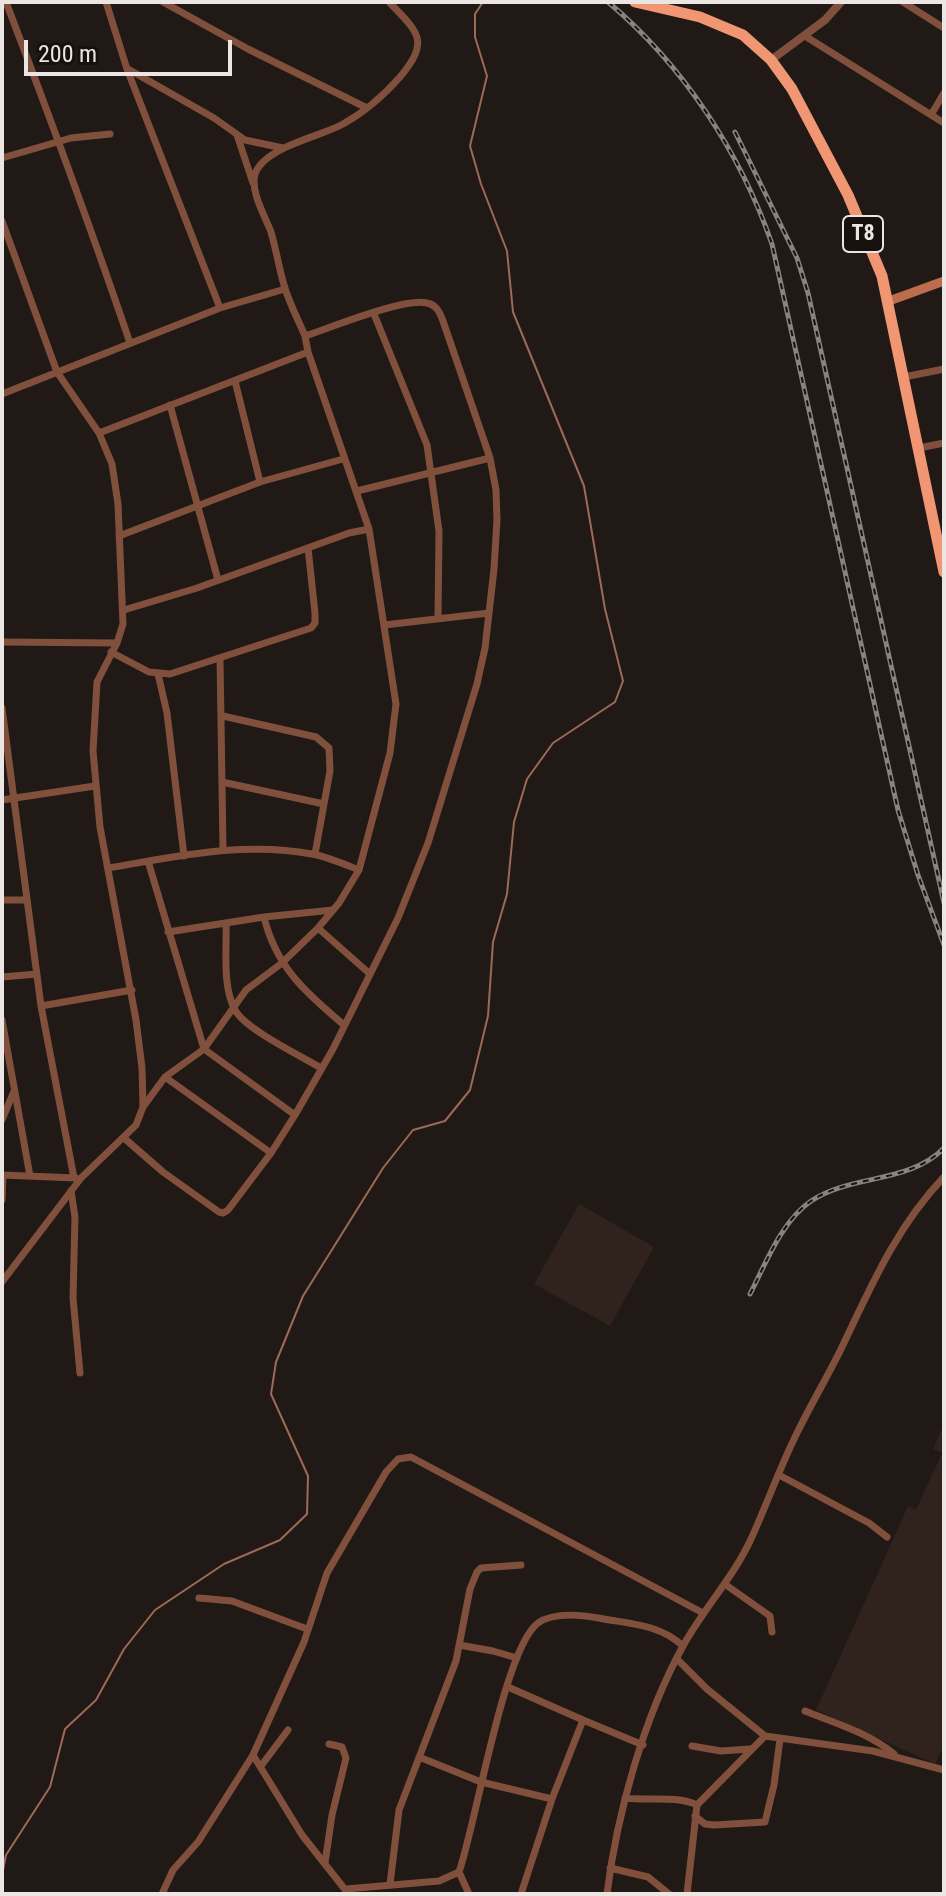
<!DOCTYPE html>
<html>
<head>
<meta charset="utf-8">
<style>
	body { margin:0 }
	#map { position:relative; width:946px; height:1896px; overflow:hidden; background:#211915; font-family:"Roboto Condensed",sans-serif }
	canvas { display:block }
	.frame { position:absolute; inset:0; border:4px solid #ebe5e3; pointer-events:none }
	.scale { position:absolute; left:24px; top:40px; width:208px; height:36px; box-sizing:border-box; border:4px solid #ebe5e3; border-top:0; padding-left:10px; font-size:24px; line-height:28px; white-space:nowrap; color:#ebe5e3; -webkit-text-stroke:6px #17100c; paint-order:stroke }
</style>
</head>
<body>
<div id="map">
<canvas width="946" height="1896"></canvas>
<div class="frame"></div>
<div class="scale">200 m</div>
</div>
<script>
const ctx = document.querySelector('canvas').getContext('2d');
ctx.lineJoin = 'round';
function paint(path, color) { ctx.fillStyle = color; ctx.fill(path, 'evenodd'); }
function strokePath(path, color, width, dash) { ctx.strokeStyle = color; ctx.lineWidth = width; ctx.lineCap = dash ? 'butt' : 'round'; ctx.setLineDash(dash || []); ctx.stroke(path); }
function write(font, color, halo, rows, align = 'center') {
  ctx.font = font + ' "Roboto Condensed",sans-serif'; ctx.lineWidth = 7; ctx.setLineDash([]); ctx.textBaseline = 'middle'; ctx.strokeStyle = halo; ctx.fillStyle = color; for (const [text, x, y, turn = 0] of rows) {
    ctx.save(); ctx.translate(x, y); ctx.rotate((+turn || 0) * Math.PI / 180); ctx.textAlign = isNaN(turn) ? turn : align; if (halo) ctx.strokeText(text, 0, 0); ctx.fillText(text, 0, 0); ctx.restore();
  }
}
paint(new Path2D(`
	M 579,1204 L 654,1247 L 610,1326 L 534,1284 Z
	M 944,1423 L 944,1745 L 935,1764 L 816,1710 L 908,1506 L 916,1510 L 942,1453 L 933,1449 Z`), '#30221d');
strokePath(new Path2D(`
	M 2,1875 L 6,1855 L 50,1787 L 65,1729 L 96,1700 L 124,1649 L 155,1610 L 224,1564 L 280,1540 L 307,1514 L 308,1476 L 271,1394 L 276,1362 L 303,1296 L 383,1168 L 413,1130 L 445,1121 L 470,1090 L 488,1016 L 493,942 L 507,894 L 514,822 L 527,779 L 553,743 L 615,702 L 623,681 L 605,609 L 584,486 L 513,312 L 507,251 L 481,184 L 470,146 L 487,76 L 475,37 L 475,14 L 483,2`), '#9c6a55', 2);
strokePath(new Path2D(`
	M 6,2 C 49,115 91,228 130,343
	M 163,2 L 248,49 L 367,108
	M 903,2 L 944,28
	M 805,36 L 944,123
	M 128,69 L 214,118 L 245,140 L 283,148
	M 931,115 L 944,93
	M 237,135 L 253,183
	M 2,158 L 71,138 L 110,134
	M 2,221 L 57,372 L 99,433 L 112,464 L 118,504 L 123,624 L 117,643 L 97,682 L 93,751 L 100,827 L 136,1020 L 142,1068 L 143,1107 L 136,1125 L 81,1178 L 2,1282
	M 220,308 L 285,289
	M 374,314 L 427,445 L 439,531 L 438,617
	M 305,336 C 298,319 289,303 284,285 C 279,268 276,249 271,232 C 265,216 250,191 255,174 C 264,147 320,137 343,124 C 365,112 384,95 400,77 C 430,41 419,33 389,2
	M 904,377 L 944,369
	M 235,381 L 260,482
	M 2,394 L 220,308 L 127,69 L 106,2
	M 170,405 L 218,580
	M 99,433 L 308,352
	M 919,448 L 944,443
	M 357,491 L 490,458
	M 119,536 L 260,482 L 343,459
	M 124,610 L 197,588 L 349,533 L 369,529
	M 384,625 L 489,613
	M 2,642 L 117,643
	M 111,652 L 149,672 L 170,674 L 311,628 L 315,623 L 315,613 L 308,548
	M 220,658 L 223,849
	M 158,674 L 167,713 L 184,856
	M 2,708 L 41,1006 L 74,1178
	M 223,716 L 316,737 L 329,748 L 330,771 L 315,854
	M 222,782 L 324,804
	M 2,800 L 95,786
	M 148,861 L 204,1049 L 295,1115
	M 108,868 C 175,857 243,841 312,854 C 328,857 344,864 359,870
	M 2,900 L 26,900
	M 264,917 C 276,967 306,993 344,1025
	M 226,924 C 227,950 222,986 235,1010 C 245,1029 301,1056 321,1068
	M 318,928 L 370,974
	M 168,932 L 264,917 L 333,910
	M 2,977 L 37,974
	M 41,1006 L 132,990
	M 2,1020 L 30,1176
	M 165,1077 L 271,1153
	M 2,1120 L 14,1091
	M 124,1138 L 163,1172 L 219,1212 L 223,1213 L 228,1210 L 271,1153 L 295,1115 L 333,1049 L 398,918 L 428,843 L 477,684 L 485,648 L 494,569 L 497,520 L 496,490 L 490,458 L 443,321 C 440,313 437,305 427,303 C 405,297 330,328 305,336 L 308,352 L 369,529 L 396,704 L 390,753 L 359,870 L 339,903 L 318,928 L 282,963 L 246,990 L 204,1049 L 165,1077 L 143,1107
	M 2,1175 L 76,1178
	M 71,1191 L 75,1217 L 73,1298 L 80,1373
	M 2,1200 L 3,1175
	M 779,1475 L 869,1523 L 887,1537
	M 726,1585 L 770,1616 L 772,1632
	M 199,1598 L 232,1601 L 307,1629
	M 459,1645 L 493,1651 L 517,1658
	M 677,1659 L 707,1689 L 765,1736 L 873,1751 L 944,1770
	M 508,1687 L 583,1720
	M 805,1711 C 835,1723 869,1733 894,1754
	M 692,1746 L 721,1751 L 750,1749
	M 253,1755 L 302,1835 L 347,1892
	M 419,1757 L 481,1782 L 552,1799
	M 261,1766 L 288,1730
	M 625,1798 C 648,1801 676,1795 697,1805
	M 695,1816 L 705,1824 L 714,1825 L 765,1822 L 774,1785 L 780,1739
	M 325,1863 L 332,1815 L 346,1758 L 342,1747 L 329,1744
	M 610,1868 L 648,1877 L 669,1894
	M 459,1872 L 469,1894
	M 390,1884 L 399,1810 L 456,1661 L 470,1589 L 477,1572 L 481,1568 L 521,1565
	M 346,1889 L 439,1881 L 459,1872 C 476,1824 504,1648 538,1623 C 555,1611 584,1615 604,1619 C 633,1624 660,1625 683,1646
	M 162,1894 L 173,1870 L 198,1842 L 253,1755 L 304,1642 L 327,1573 L 386,1472 L 398,1459 L 411,1457 L 703,1613
	M 521,1894 L 552,1799 L 583,1720 L 643,1745
	M 607,1894 C 617,1813 644,1717 683,1646 C 704,1608 733,1578 751,1539 C 767,1504 780,1467 797,1433 C 811,1404 828,1376 842,1347 C 871,1286 897,1226 944,1177
	M 687,1894 L 697,1805 L 765,1736`), '#81503c', 7);
strokePath(new Path2D(`
	M 771,60 L 825,20 L 841,2`), '#81503c', 8);
strokePath(new Path2D(`
	M 889,301 L 944,281`), '#bd6d4d', 9);
strokePath(new Path2D(`
	M 635,2 L 700,17 L 743,35 L 771,60 L 792,89 L 848,195 L 882,276 L 944,572`), '#f09672', 11);
const rail = new Path2D(`
	M 608,2 C 683,65 740,152 772,244 L 898,810 L 918,875 L 944,945
	M 735,132 L 797,258 L 808,293 L 944,903
	M 750,1294 C 766,1263 781,1222 811,1201 C 851,1174 909,1184 944,1148`);
strokePath(rail, '#89827f', 5);
strokePath(rail, '#17100c', 2, [6]);
for (const [x, y, w] of [
	[863,234,40]
]) { const box = new Path2D(); box.roundRect(x - w / 2, y - 18, w, 36, 6); ctx.fillStyle = '#17100c'; ctx.fill(box); strokePath(box, '#ebe5e3', 2); }
write('bold 22px', '#ebe5e3', null, [
	["T8",863,234]
]);
</script>
</body>
</html>
